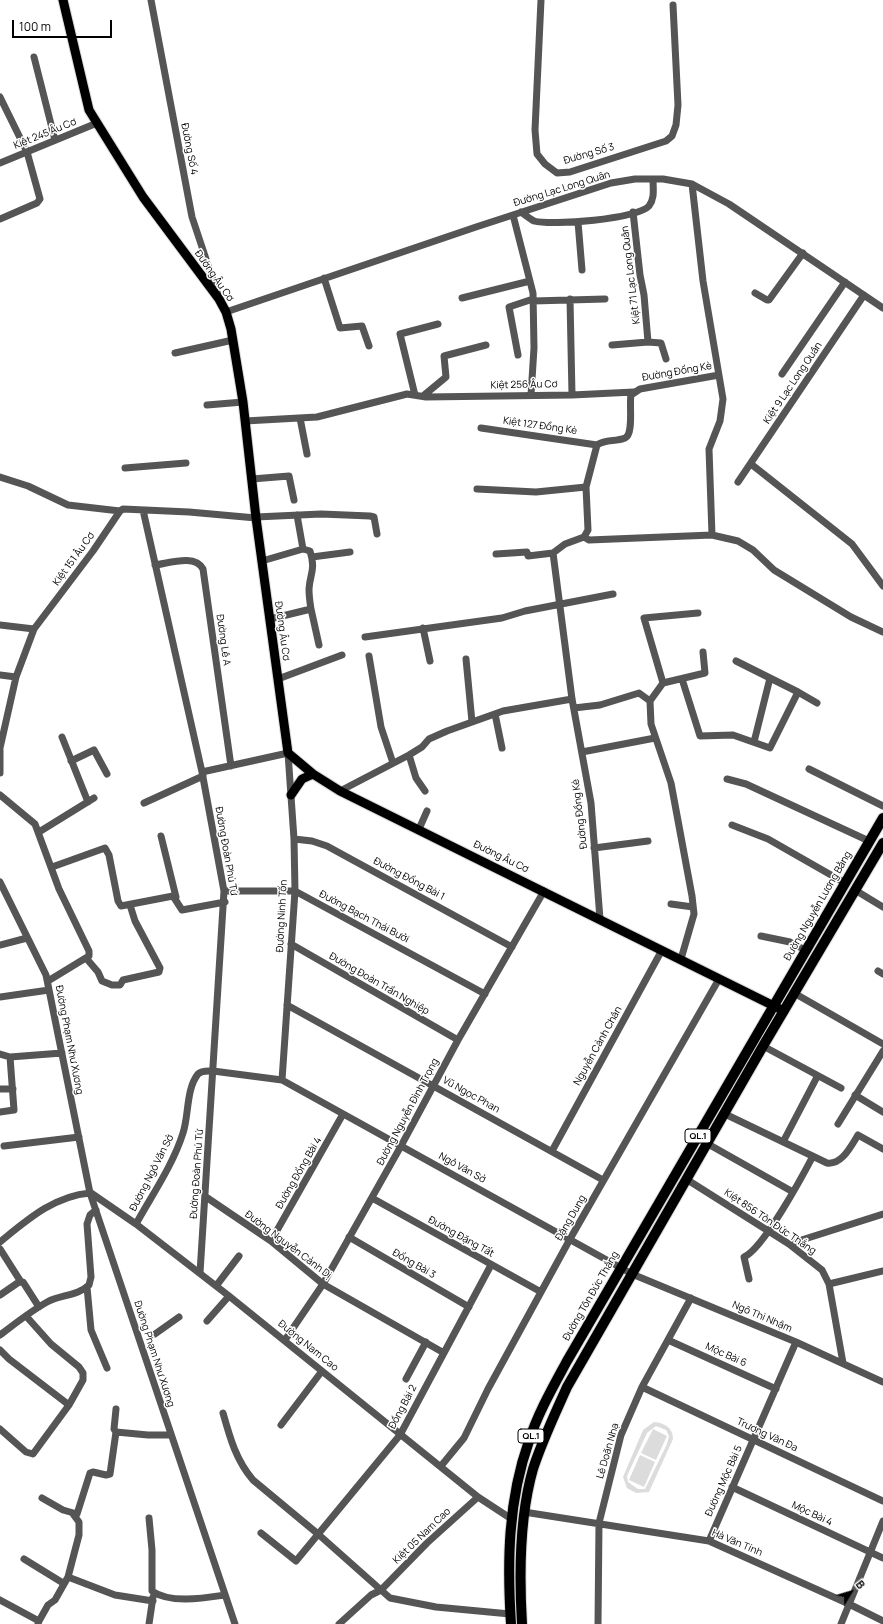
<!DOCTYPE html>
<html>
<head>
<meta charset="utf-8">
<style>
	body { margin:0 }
	#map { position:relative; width:883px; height:1624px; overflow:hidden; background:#fff; font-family:Manrope,sans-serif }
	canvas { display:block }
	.north { position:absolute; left:831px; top:1572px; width:40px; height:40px; -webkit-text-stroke:3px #fff; paint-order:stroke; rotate:52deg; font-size:11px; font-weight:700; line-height:16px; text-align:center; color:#000 }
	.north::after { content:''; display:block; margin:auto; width:14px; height:18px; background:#000; clip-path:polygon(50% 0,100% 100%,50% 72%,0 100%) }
	.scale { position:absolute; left:12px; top:20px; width:100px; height:18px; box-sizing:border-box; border:2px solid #000; border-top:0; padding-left:5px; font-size:12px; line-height:14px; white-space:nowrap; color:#000; -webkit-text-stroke:3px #fff; paint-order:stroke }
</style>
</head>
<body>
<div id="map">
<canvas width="883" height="1624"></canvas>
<div class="north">B</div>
<div class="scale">100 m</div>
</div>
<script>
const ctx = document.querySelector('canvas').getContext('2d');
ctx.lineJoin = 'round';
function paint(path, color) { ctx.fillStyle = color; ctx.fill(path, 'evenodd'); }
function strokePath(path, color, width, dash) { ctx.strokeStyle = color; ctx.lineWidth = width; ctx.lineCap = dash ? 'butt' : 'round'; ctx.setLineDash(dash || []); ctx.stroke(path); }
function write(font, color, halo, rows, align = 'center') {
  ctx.font = font + ' Manrope,sans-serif'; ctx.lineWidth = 3; ctx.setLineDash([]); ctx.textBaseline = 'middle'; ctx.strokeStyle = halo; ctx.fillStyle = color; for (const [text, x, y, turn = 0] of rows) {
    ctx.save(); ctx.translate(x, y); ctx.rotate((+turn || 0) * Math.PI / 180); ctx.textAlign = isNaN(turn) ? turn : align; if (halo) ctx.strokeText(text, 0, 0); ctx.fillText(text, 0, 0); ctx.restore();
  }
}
paint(new Path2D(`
	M 654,1422 C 665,1423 673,1428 673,1439 L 649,1492 L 636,1493 L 627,1488 L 623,1477 L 643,1430 ZM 656,1426 L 666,1430 L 669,1436 L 667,1444 L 645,1489 L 638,1489 L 628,1482 L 627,1476 L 647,1433 Z
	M 653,1429 L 667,1436 L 656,1460 L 641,1453 Z
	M 640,1455 L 655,1462 L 644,1487 L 629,1480 Z`), '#dcdcdc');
const major = new Path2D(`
	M 63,0 L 89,110 L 143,197 L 219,299 L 226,312 L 231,329 L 243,402 L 256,518 L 288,753 L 313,774 L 340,791 L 784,1011
	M 291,795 L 302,779 L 313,774`);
const highway = new Path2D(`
	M 511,1624 C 507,1562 508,1500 529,1441 C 538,1413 553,1387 567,1361 L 883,818
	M 522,1624 C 519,1574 519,1518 533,1469 C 542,1441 555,1414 567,1387 L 763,1046 L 883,843`);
strokePath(major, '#dbdbdb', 11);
strokePath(highway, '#dbdbdb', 12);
strokePath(new Path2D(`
	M 151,0 L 192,217 L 218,295
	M 541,0 L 535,130 L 537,154 L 545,164 L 557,173 L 570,172 L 666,141 L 672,136 L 676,125 L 678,105 L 673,5
	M 34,57 L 55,140
	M 0,97 L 27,152 L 40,199 L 37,203 L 0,219
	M 0,163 L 97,123
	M 692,184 L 703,281 L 723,399 L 720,421 L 709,449 L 712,535
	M 521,212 C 525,215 530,219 534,221 C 552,226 637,219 649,206 C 655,198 653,189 653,179
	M 513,215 L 533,293 L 534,348 L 531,395
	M 578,222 L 582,270
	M 324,278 L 340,328 L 362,326 L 369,346
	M 755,293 L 767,300 L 769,300 L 803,253
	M 462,298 L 530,281
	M 570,299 L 572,395
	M 533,301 L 605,299
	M 226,312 L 476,227 L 611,183 L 635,179 L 663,179 L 692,184 L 729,204 L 883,308
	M 648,342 L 661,343 L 666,359
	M 612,345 L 648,342 L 644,295 L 640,275 L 633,212
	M 175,353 L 233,340
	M 518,355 L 509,307 L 533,299
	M 782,374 L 845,282
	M 415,395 L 400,334 L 438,324
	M 423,396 L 446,377 L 444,356 L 486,345
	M 207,405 L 243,402
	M 300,418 L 307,454
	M 245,421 L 317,417 L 407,394 L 426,397 L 572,395 L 634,392
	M 481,428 L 597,445
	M 751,464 L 852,544 L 883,586
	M 125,468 L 186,463
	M 0,477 L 28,486 L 68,505 L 120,511
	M 252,479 L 289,476 L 294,500
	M 738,482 L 864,295
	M 477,489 L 536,492 L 586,487
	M 143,510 L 202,772 L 224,891 L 200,1273
	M 297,515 L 303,549
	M 256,517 L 321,514 L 370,516 L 374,517 L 377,534
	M 584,537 L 589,540 L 712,535 L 738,541 L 753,550 L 774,570 L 851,617 L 883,632
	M 496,554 L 527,552 L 528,556 L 553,553
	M 312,557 L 350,552
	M 262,561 L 303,549 L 310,551 C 316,570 310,573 309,589 C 309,596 310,603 311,609 L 270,619
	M 155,565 C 170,563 195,554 203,569 L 231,766
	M 311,609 L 319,645
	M 0,625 L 34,629
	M 423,628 L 430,661
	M 365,637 L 502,618 L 525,611 L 613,594
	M 369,656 L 381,727 L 393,763
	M 466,659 L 472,722
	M 0,675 L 16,677
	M 278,679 L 342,655
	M 682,679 L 700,736 L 733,735 L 770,748 L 798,692 L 736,661
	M 663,683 L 644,618 L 698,613
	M 798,692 L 817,703
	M 650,701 L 651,724 L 671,783 L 692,896 L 694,914 L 681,959
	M 650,701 L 663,683 L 705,673 L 703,652
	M 574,708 L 600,705 L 639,693 L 650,701
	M 495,714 L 502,748
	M 62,737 L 88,802
	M 754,742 L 770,678
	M 0,748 L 16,677 L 34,629 L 93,551 L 120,511 L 123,509 L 189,512 L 256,518
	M 0,750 L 0,773
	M 582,752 L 655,738
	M 409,755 L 416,778 L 425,791
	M 71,761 L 94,750 L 107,774
	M 809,769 L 883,806
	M 202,772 L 288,753 L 294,839 L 295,891 L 282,1080
	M 727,779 L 746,784 L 869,841
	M 340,791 L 409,755 L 422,747 L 429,739 L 447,731 L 503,711 L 572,699
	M 0,795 L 35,824 L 59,889 L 89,951 L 89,956 L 48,981
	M 144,803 L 203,776
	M 732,825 L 768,839 L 845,883
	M 419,829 L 427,811
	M 39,832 L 94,798
	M 161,836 L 176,897
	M 294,839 L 312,841 L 327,846 L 512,947
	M 594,848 L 648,841
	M 52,867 L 105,848 L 109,855 L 118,901 L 121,906 L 173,896 L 182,910 L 225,902
	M 0,882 L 46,975 L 90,1193 L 235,1624
	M 855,890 L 883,907
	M 224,891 L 295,891 L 485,994
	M 671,904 L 693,907
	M 600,919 L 591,803 L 572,699 L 553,553 L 565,544 L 584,537 L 588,530 L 586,487 L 597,445 C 606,439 615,442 625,438 C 634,434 629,404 631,395 L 640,389 L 719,375
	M 761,936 L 790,942 L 805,950
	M 291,944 L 458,1040
	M 0,945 L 27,938
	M 86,958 L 98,972 L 102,981 L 112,985 L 120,985 L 123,980 L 159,972 L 160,968 L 135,921 L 130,905
	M 878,971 L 883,974
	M 794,993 L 883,1044
	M 0,997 L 49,990
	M 287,1005 L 603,1180
	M 763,1046 L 841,1088
	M 0,1054 L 10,1057 L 14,1110 L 0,1112
	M 10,1057 L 62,1053
	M 0,1089 L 13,1089
	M 855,1095 L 883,1112
	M 725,1114 L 827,1163 C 842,1165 851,1146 858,1135 L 883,1149
	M 838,1124 L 883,1051
	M 783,1142 L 817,1077
	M 708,1144 L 793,1192
	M 4,1146 L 79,1137
	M 552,1151 L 662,950
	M 686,1179 L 789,1244 L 822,1270 L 829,1284 L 843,1363
	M 91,1193 L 136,1224 L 229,1296 L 478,1497 L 510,1518
	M 206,1197 L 271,1241 L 323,1284 L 444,1353
	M 372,1198 L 541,1292
	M 136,1224 C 152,1195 173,1165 183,1133 C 189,1115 186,1089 198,1074 C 202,1070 208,1071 213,1071 L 282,1080 L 632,1274 L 796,1342 L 883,1382
	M 349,1237 L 469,1307
	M 271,1241 L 343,1114
	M 0,1242 C 27,1220 54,1196 90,1193
	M 789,1244 L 883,1214
	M 0,1249 L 21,1282
	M 749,1279 L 744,1257 C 763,1249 802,1177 813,1156
	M 829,1284 L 883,1271
	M 216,1286 L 239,1256
	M 87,1287 L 91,1330 L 107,1368
	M 0,1295 L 19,1282 L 23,1282 L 39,1307
	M 207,1321 L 229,1296
	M 155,1334 L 179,1317
	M 0,1335 C 16,1323 32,1310 49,1301 C 62,1295 79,1295 89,1285 L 91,1277 L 87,1224 L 90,1215 L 96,1210
	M 285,1340 L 323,1284 L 401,1146 L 458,1040 L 544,891
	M 668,1340 L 776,1389
	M 0,1350 L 9,1359 L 69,1405
	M 406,1379 L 426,1342
	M 642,1387 L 883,1501
	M 223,1413 C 230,1438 236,1460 253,1480 L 318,1534 L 390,1598 L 436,1607 L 510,1614
	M 281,1425 L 322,1371
	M 0,1429 L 26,1452 L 33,1454 L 69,1405 L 83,1380 L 83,1373 L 79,1367 L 51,1344 L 26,1316
	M 116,1432 L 148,1435 L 171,1435
	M 441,1466 L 464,1438 L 488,1389 L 570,1239 L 719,979
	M 732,1487 L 883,1558
	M 42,1498 L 63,1510 L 77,1514 L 90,1473 L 93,1472 L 106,1475 L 110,1474 L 116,1432 L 114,1429 L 116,1409
	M 524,1512 L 709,1541 L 849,1604 L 883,1621
	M 149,1518 L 152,1550 L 152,1591 C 170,1604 205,1598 225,1595
	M 261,1533 L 296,1561 L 400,1435 L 491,1265
	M 709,1541 L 796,1342
	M 24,1559 L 63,1583
	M 68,1577 L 115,1595 L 153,1601
	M 0,1600 L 39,1621 L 38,1624
	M 39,1621 L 48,1605 L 55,1600 L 68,1577 L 79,1535 L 79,1522 L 73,1514
	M 149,1624 L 153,1597
	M 339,1624 L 371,1595 L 381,1590 L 427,1543 L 478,1497
	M 598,1624 L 599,1523 L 621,1435 L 642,1387 L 691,1298
	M 841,1624 L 883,1521`), '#555', 7);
strokePath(major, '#000', 9);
strokePath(highway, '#000', 10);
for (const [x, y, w] of [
	[698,1136,26],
	[531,1436,26]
]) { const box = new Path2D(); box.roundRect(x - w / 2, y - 7, w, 14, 3); ctx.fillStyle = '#fff'; ctx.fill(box); strokePath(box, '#000', 1); }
write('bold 9px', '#000', null, [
	["QL.1",698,1136],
	["QL.1",531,1436]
]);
write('10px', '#000', '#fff', [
	["Kiệt 245 Âu Cơ",45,134,-22],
	["Đường Số 4",189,149,79],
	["Đường Số 3",589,154,-16],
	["Đường Lạc Long Quân",562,189,-17],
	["Kiệt 71 Lạc Long Quân",631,275,-97],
	["Đường Âu Cơ",214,276,55],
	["Đường Đồng Kè",677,372,-10],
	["Kiệt 9 Lạc Long Quân",793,383,-56],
	["Kiệt 256 Âu Cơ",524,385,-1],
	["Kiệt 127 Đồng Kè",540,426,8],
	["Kiệt 151 Âu Cơ",74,559,-54],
	["Đường Âu Cơ",282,631,82],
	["Đường Lê A",223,640,82],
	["Đường Đồng Kè",580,814,-97],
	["Đường Đoàn Phú Tứ",226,851,80],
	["Đường Âu Cơ",501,857,26],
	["Đường Đồng Bài 1",409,879,28],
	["Đường Nguyễn Lương Bằng",818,906,-60],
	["Đường Ninh Tốn",282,916,-87],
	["Đường Bạch Thái Bưởi",364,917,28],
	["Đường Đoàn Trần Nghiệp",379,984,30],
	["Đường Phạm Như Xương",69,1040,79],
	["Nguyễn Cảnh Chân",598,1046,-61],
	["Vũ Ngọc Phan",471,1095,29],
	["Đường Nguyễn Đình Trọng",408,1112,-62],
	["Ngô Văn Sở",462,1168,29],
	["Đường Ngô Văn Sở",152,1173,-63],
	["Đường Đồng Bài 4",299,1173,-60],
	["Đường Đoàn Phú Tứ",197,1174,-86],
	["Đặng Dung",571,1218,-60],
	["Kiệt 856 Tôn Đức Thắng",770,1222,34],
	["Đường Đặng Tất",461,1237,29],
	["Đường Nguyễn Cảnh Dị",288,1245,37],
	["Đồng Bài 3",414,1264,30],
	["Đường Tôn Đức Thắng",591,1296,-60],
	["Ngô Thì Nhậm",762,1317,23],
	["Đường Nam Cao",308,1346,39],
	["Đường Phạm Như Xương",154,1354,72],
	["Mộc Bài 6",726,1355,24],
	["Đồng Bài 2",403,1407,-62],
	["Trương Văn Đa",767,1435,25],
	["Lê Doãn Nhạ",608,1451,-74],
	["Đường Mộc Bài 5",724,1481,-66],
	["Mộc Bài 4",812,1514,25],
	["Kiệt 05 Nam Cao",422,1536,-44],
	["Hà Văn Tính",737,1543,23]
]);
</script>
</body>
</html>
